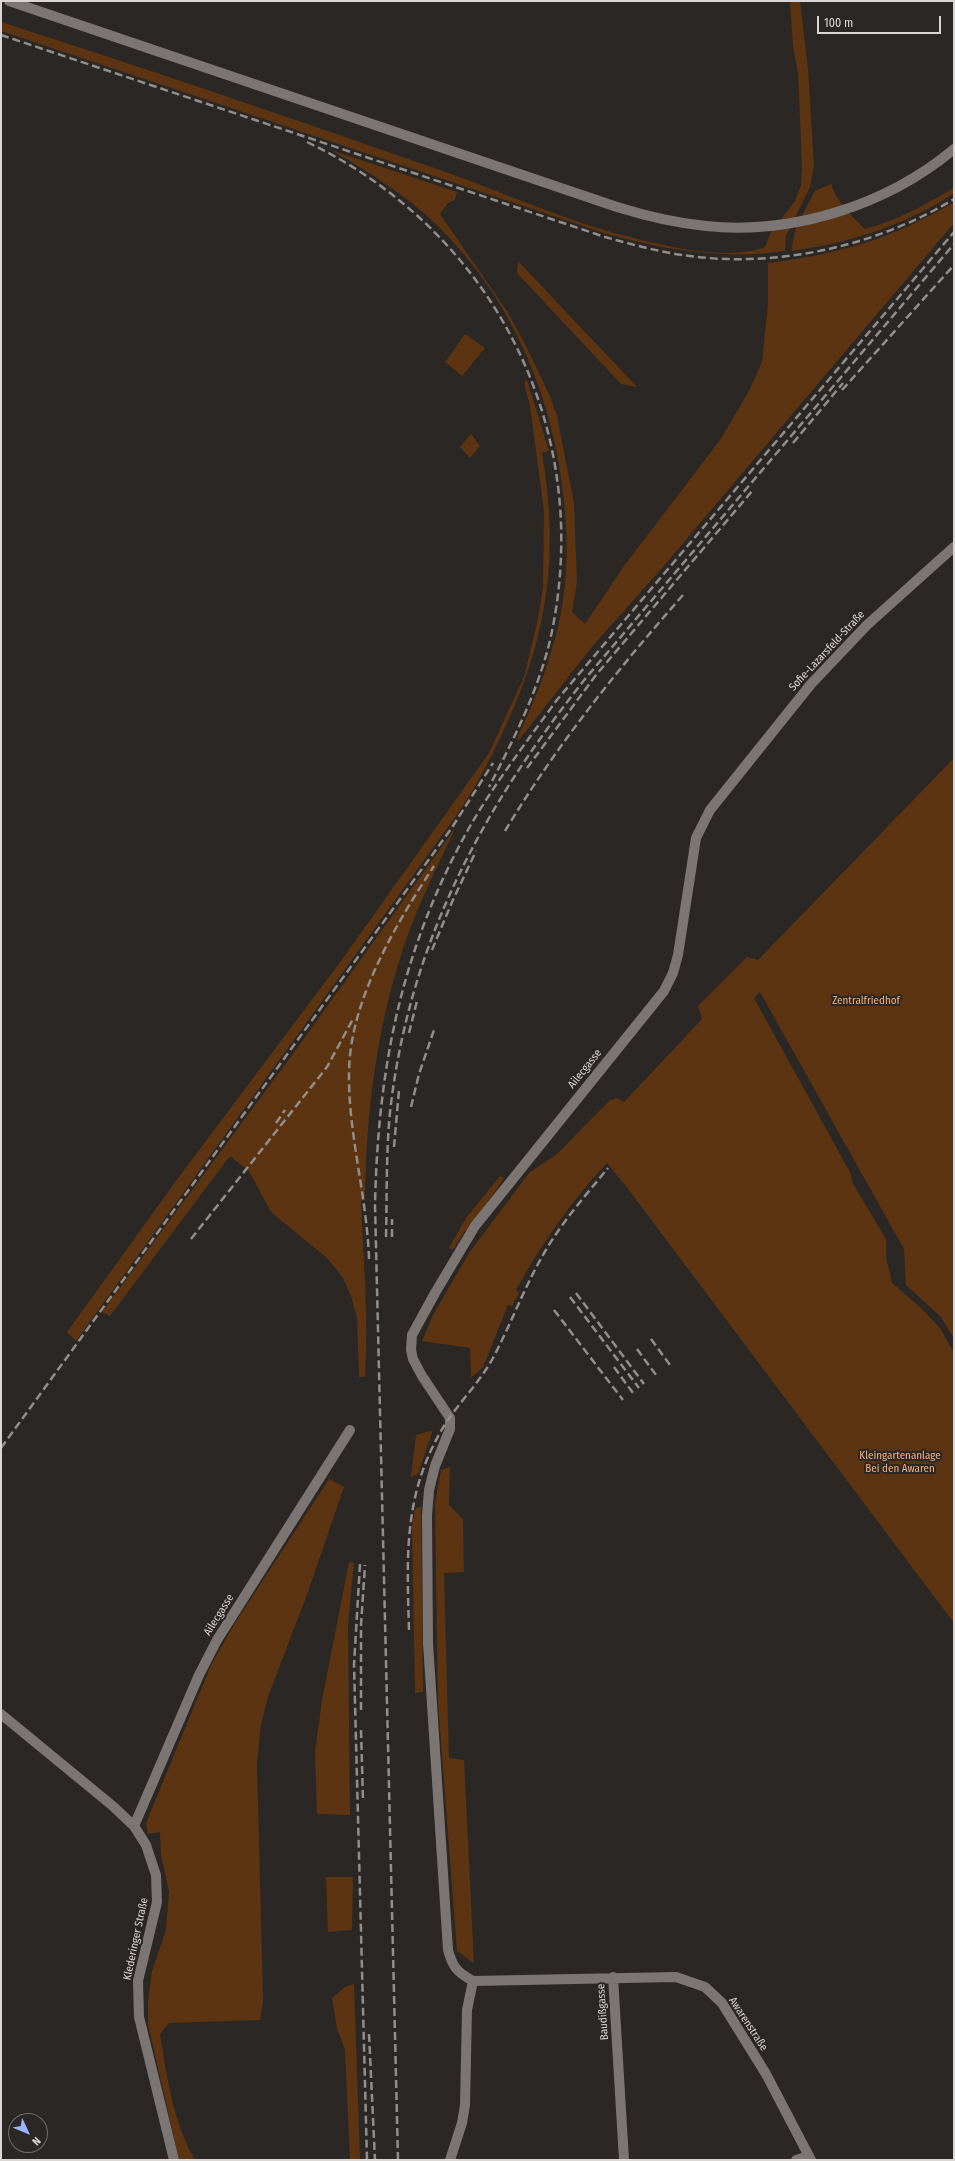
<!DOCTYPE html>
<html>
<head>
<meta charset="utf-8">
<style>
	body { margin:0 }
	#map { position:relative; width:955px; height:2161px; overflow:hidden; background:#2b2724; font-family:"Fira Sans Condensed",sans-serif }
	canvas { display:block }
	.frame { position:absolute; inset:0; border:2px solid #d9d6d5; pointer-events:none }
	.north { position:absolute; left:8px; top:2113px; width:40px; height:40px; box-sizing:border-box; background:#2b2724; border:1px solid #716d6b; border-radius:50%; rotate:134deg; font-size:11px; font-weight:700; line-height:16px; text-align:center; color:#d9d6d5 }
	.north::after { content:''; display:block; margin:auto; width:14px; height:18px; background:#9ab5fd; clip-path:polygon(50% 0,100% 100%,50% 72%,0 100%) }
	.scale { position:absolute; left:817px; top:16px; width:124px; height:18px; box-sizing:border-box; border:2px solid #d9d6d5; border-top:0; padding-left:5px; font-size:12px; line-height:14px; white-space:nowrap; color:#d9d6d5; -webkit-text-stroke:3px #2b2724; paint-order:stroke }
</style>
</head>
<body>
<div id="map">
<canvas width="955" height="2161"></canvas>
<div class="frame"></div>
<div class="north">N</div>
<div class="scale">100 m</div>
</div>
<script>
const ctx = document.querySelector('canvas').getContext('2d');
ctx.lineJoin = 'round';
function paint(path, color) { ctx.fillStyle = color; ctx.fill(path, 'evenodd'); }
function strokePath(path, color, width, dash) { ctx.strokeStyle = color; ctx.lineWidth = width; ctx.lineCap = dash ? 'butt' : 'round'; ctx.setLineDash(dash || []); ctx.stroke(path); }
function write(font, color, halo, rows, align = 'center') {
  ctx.font = font + ' "Fira Sans Condensed",sans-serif'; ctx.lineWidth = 4; ctx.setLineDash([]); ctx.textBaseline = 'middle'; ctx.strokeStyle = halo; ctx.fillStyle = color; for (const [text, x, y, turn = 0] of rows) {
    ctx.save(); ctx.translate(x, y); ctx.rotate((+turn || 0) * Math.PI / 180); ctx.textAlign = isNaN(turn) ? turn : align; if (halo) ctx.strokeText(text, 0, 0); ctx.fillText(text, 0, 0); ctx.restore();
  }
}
paint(new Path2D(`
	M 790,1 L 800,1 L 808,69 L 814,166 L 810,187 L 786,236 L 785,251 C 725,260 665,250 607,234 L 1,31 L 1,22 C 148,69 294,119 440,170 C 503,192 565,221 630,237 C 667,247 728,261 765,247 L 771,232 L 795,201 L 801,185 L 802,166 L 798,73 L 793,47 Z
	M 331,150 L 457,192 L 455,200 L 448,203 L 440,214 L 507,311 L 525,344 L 550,396 L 557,416 L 574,503 L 577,583 L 572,612 L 585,624 L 624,566 L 720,440 L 749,391 L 762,362 L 768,304 L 768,263 C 839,254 892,239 954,202 L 954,223 L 663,567 L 591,648 L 519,740 L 517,739 C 539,692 558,643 564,592 C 568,563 567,532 564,502 C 554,399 513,300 438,226 C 406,195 369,172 331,150 Z
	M 831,184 C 837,203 852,216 865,229 C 897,221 926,204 954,188 L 954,193 C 907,225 847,244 791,251 L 796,227 L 815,191 Z
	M 518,261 L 637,387 L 621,384 L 517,273 Z
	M 465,334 L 485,348 L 462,376 L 445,362 Z
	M 527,380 L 549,451 L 542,453 C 560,558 547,641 501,736 C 488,764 474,790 456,816 L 76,1341 L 67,1332 L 181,1174 L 338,965 L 489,753 L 524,677 L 538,619 L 543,587 L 544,511 L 530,406 L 524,383 Z
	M 471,434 L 480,446 L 470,458 L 460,447 Z
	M 954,758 L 954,1339 L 941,1317 L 906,1285 L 904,1249 L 760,992 L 754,998 L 851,1174 L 852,1182 L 886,1239 L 886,1257 L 892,1283 L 921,1308 L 940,1328 L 954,1353 L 954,1623 L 625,1185 L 607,1163 C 572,1200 540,1246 516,1290 L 519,1293 L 512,1306 L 508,1305 L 483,1367 L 471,1378 L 470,1348 L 422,1341 L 433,1315 L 469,1253 L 529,1173 L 557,1154 L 610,1100 L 617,1098 L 624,1102 L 702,1019 L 698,1006 L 747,957 L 758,960 Z
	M 456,827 C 437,867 417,907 403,949 C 376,1031 366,1115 365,1200 L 361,1201 C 363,1260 369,1318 365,1377 L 359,1377 L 357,1318 L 351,1296 L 343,1278 L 327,1258 L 271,1212 L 249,1171 L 230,1156 L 110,1316 L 102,1312 L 295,1051 Z
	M 500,1176 L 504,1178 L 469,1231 L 465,1231 L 453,1250 L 449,1248 L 466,1218 Z
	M 433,1430 L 418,1474 L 411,1477 L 416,1435 Z
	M 450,1467 L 449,1505 L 463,1519 L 464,1572 L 444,1573 L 449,1758 L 464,1760 L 474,1963 L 457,1951 L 438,1703 L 435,1504 L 441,1470 Z
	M 329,1479 L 344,1487 L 308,1592 L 269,1694 L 261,1724 L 257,1764 L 263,2001 L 260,2020 L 169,2023 L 160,2034 C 167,2077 173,2122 195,2160 L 179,2160 L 148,2024 L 148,2001 L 152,1971 L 166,1930 L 169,1891 L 161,1855 L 160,1832 L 148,1834 L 146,1823 L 212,1663 L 235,1623 Z
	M 421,1506 L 423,1692 L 415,1693 L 412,1526 L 415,1509 Z
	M 349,1562 L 354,1563 L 348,1624 L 350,1815 L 317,1814 L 315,1752 L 322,1700 Z
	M 326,1877 L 353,1877 L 352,1930 L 328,1932 Z
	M 354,1984 L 360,2160 L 350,2160 L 345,2050 L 337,2028 L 332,1998 L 345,1987 Z`), '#5c3412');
strokePath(new Path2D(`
	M 9,1 L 617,207 C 646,216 675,223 706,226 C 793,235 887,205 954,149
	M 1,1714 L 114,1807 L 134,1826 L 146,1845 L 156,1875 L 157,1902 L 138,1981 L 139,2017 L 174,2160
	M 134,1826 L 199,1675 L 217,1640 L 350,1430
	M 613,1977 L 624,2160
	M 450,2160 L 462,2123 L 465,2105 L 467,2010 L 473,1981
	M 796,2160 L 809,2156
	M 811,2160 L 766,2074 L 722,2003 L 705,1987 L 676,1977 L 473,1981 C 457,1972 453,1968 448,1950 L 428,1643 L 427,1516 L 429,1490 L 435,1466 L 450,1429 L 450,1418 L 422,1376 L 413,1359 L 411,1350 L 412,1335 L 435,1293 L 475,1226 L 664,991 L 673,973 L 678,955 L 696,838 L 710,810 L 811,684 L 867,625 L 954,547`), '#7b7673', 10);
strokePath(new Path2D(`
	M 1,35 L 605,237 C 630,244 656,251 682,255 C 774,269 875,247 954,199
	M 307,142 C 495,232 595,431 551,636 C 539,689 514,739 489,787
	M 842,390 L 954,265
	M 793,443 L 843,383
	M 527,768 L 596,675 L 753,490
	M 505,831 C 556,746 617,670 683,595
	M 432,950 L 452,902 L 476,851
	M 409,1033 L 417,1001
	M 411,1107 L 419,1074 L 435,1027
	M 276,1123 L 285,1110
	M 394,1147 L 399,1090
	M 386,1237 C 387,1195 386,1153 390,1112 C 409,944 481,810 585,679 L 954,244
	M 392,1237 L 392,1219
	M 191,1239 L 327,1067 L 353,1019
	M 369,1259 C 367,1196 348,1134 349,1072 C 350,1000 396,924 434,866
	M 576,1293 L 644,1384
	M 570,1297 L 639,1388
	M 554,1310 L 623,1400
	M 651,1339 L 670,1365
	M 637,1349 L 656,1375
	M 614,1367 L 633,1393
	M 1,1448 L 451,829 L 493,763
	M 360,1564 L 354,1665 L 367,2160
	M 409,1630 C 407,1558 403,1497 441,1431 C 456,1405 479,1384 493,1358 C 511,1324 524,1288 543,1255 C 561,1223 586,1195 608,1168
	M 361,1710 L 361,1625 L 365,1565
	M 361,1730 L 363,1800
	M 369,2034 L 375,2160
	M 398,2160 L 375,1205 C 378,1068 401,949 469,828 C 494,784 526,743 556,701 L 954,232`), '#918e8c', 2.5, [8, 4]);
write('11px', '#d9d6d5', '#2b2724', [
	["Sofie-Lazarsfeld-Straße",827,651,-47],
	["Ailecgasse",585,1069,-51],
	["Ailecgasse",219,1615,-58],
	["Klederinger Straße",136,1939,-78],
	["Baudißgasse",603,2012,-94],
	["Awarenstraße",748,2024,57]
]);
write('11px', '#f5b17d', '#2b2724', [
	["Zentralfriedhof",866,1001],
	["Kleingartenanlage",900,1456],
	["Bei den Awaren",900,1469]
]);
</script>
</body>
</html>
